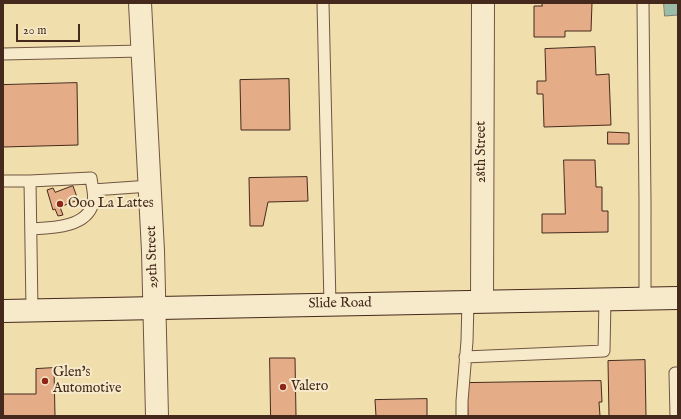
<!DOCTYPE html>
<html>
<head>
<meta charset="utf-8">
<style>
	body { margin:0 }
	#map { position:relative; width:681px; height:419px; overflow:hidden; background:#f1dead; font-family:"IM FELL English",serif }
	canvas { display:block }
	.frame { position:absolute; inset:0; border:4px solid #45291c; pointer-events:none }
	.scale { position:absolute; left:16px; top:24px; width:64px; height:18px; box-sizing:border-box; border:2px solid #45291c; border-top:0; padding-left:5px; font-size:12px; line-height:14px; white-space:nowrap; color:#45291c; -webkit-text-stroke:3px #f6eaca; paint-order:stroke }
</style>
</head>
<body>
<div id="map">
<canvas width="681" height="419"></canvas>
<div class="frame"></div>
<div class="scale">20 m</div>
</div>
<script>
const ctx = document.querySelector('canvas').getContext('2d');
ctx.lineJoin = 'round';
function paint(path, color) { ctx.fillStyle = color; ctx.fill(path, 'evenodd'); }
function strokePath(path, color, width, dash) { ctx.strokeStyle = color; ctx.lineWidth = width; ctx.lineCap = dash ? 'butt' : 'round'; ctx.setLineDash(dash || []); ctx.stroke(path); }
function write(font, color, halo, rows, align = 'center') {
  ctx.font = font + ' "IM FELL English",serif'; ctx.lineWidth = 4; ctx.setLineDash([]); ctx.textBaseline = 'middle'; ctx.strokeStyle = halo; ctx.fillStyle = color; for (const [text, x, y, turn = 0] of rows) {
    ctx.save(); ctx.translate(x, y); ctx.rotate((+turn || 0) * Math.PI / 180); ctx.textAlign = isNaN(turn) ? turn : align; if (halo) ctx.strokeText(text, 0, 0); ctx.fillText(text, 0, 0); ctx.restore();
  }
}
const water = new Path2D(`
	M 664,3 L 678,3 L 678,15 L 665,16 Z`);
paint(water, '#9bbca8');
strokePath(water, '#798170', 1);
const building = new Path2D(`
	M 542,3 L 592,3 L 591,31 L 565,31 L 565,37 L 534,37 L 534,6 L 542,6 Z
	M 595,47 L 596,75 L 609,74 L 611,125 L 544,127 L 543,94 L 537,94 L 537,81 L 546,81 L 545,49 Z
	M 289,79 L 290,130 L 241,130 L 240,80 Z
	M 77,83 L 78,145 L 3,147 L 3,85 Z
	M 608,132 L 629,133 L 629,144 L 608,144 Z
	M 564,160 L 595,160 L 596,187 L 602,187 L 602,211 L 608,211 L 608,232 L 542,233 L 542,214 L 565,214 Z
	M 307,177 L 308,201 L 268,202 L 263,226 L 250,226 L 249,178 Z
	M 73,186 L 78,200 L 60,207 L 63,215 L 58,216 L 55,209 L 53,210 L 47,190 L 53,188 L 55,192 Z
	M 270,358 L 295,358 L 296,416 L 271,416 Z
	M 645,360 L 646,416 L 609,416 L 608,361 Z
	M 54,368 L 55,416 L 3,416 L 3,394 L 36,394 L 36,369 Z
	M 601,381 L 602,402 L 599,402 L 600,416 L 468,416 L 467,383 Z
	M 427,399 L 427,416 L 376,416 L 375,400 Z`);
paint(building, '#e5ac88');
strokePath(building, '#45291c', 1);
const service = new Path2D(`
	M 323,3 L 330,304
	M 643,3 L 645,202 L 645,298
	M 3,54 L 142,51
	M 3,181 L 30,181
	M 93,190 L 150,186
	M 31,229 C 50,228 87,228 93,203 C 95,196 92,186 91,178 L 30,181 L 32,310
	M 465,357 L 604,351 L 605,299
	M 462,416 L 462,401 L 467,341 L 468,301
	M 676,416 L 675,373 L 678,373`);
const minor = new Path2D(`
	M 482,301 L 483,3`);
const tertiary = new Path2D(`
	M 140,3 L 153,251 L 157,416`);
const secondary = new Path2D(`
	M 3,311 L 678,298`);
strokePath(service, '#705640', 13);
strokePath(minor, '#705640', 24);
strokePath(tertiary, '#705640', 24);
strokePath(secondary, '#45291c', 24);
strokePath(service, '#f6eaca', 11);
strokePath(minor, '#f6eaca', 22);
strokePath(tertiary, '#f6eaca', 22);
strokePath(secondary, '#f6eaca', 22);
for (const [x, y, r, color] of [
	[60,204,4,"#8f2418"],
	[45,381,4,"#8f2418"],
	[283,387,4,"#8f2418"]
]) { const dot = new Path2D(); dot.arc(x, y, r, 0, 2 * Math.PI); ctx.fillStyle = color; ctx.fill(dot); strokePath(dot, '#f6eaca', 1.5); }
write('14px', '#45291c', '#f6eaca', [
	["28th Street",482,152,-90],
	["29th Street",153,257,-92],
	["Slide Road",340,304,-1]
]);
write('14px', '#45291c', '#f6eaca', [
	["Ooo La Lattes",68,204],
	["Glen's",53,373],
	["Automotive",53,389],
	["Valero",291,387]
], 'left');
</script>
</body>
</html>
